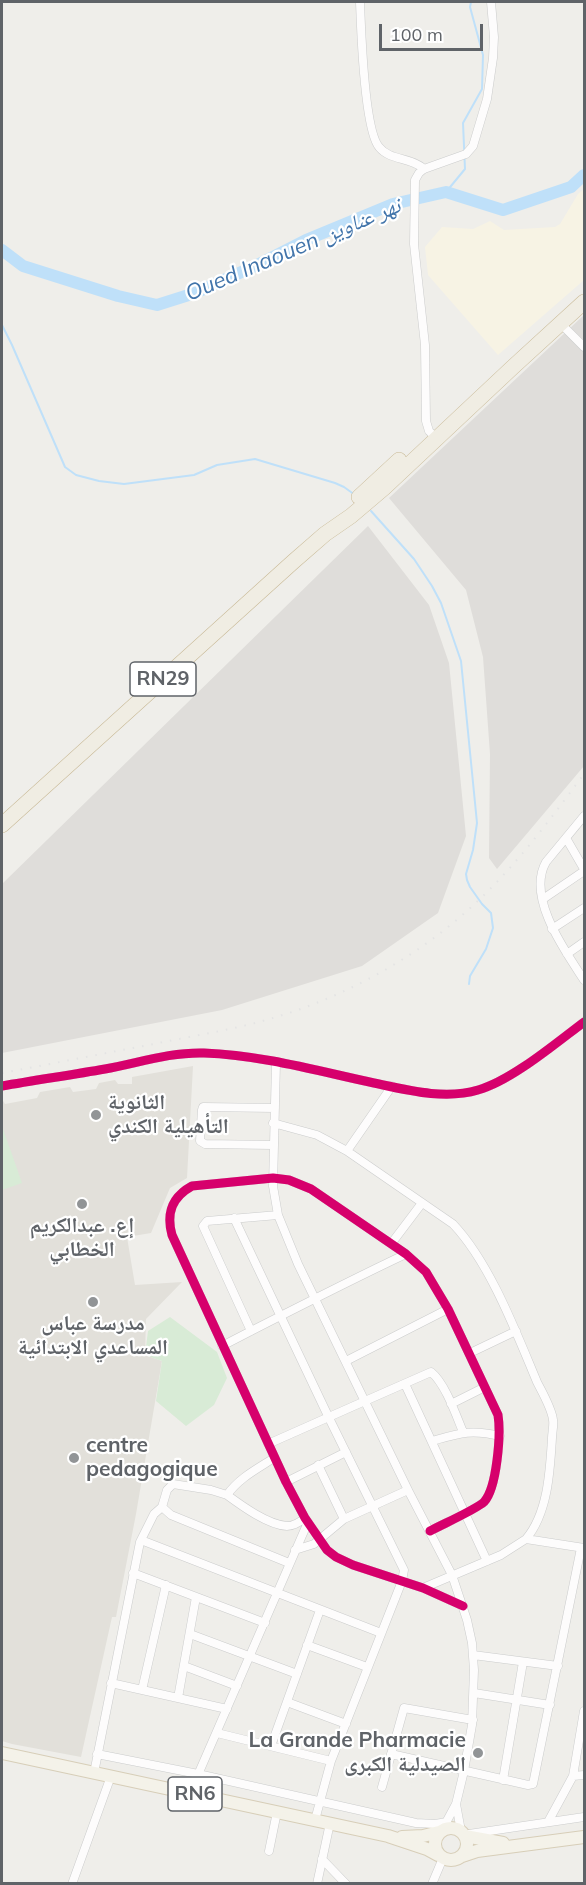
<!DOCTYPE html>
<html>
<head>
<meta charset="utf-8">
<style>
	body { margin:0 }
	#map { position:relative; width:586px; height:1885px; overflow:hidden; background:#efeeea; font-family:Mulish,sans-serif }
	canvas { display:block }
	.frame { position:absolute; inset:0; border:3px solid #5f6368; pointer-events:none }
	.scale { position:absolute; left:379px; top:24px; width:104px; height:27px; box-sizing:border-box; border:3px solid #5f6368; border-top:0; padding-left:8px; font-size:18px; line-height:21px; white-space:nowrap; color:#5f6368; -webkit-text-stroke:4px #fff; paint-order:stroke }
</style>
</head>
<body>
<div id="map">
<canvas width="586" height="1885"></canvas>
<div class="frame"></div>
<div class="scale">100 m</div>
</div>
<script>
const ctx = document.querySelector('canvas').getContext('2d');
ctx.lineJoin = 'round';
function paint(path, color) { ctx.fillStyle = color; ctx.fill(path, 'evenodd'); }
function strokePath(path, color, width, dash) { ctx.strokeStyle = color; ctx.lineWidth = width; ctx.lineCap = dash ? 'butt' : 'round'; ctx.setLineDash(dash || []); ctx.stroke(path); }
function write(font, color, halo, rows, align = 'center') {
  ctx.font = font + ' Mulish,"Noto Naskh Arabic",sans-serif'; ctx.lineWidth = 4.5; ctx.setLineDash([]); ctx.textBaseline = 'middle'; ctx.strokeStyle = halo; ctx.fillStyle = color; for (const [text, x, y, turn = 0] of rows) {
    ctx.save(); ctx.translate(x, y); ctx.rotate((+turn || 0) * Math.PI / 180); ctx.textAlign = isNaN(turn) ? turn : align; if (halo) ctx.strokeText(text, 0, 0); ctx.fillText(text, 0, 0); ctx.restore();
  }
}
paint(new Path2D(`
	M 584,189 L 584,280 L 498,355 L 428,275 L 425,247 L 442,227 L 473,229 L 490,221 L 504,230 L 555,227 L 560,224 L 578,194 Z`), '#f7f3e4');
paint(new Path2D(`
	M 584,315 L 584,766 L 497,869 L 489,858 L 490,754 L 483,657 L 466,590 L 389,498 Z
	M 368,526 L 429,605 L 449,663 L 466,836 L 438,913 L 362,966 L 222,1010 L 2,1053 L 2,884 Z`), '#dfddda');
paint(new Path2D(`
	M 193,1066 L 187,1178 L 170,1188 L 151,1233 L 127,1237 L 135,1285 L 182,1282 L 146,1319 L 145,1355 L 162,1361 L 136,1514 L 116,1617 L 112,1617 L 81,1757 L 12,1744 L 2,1741 L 2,1099 L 5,1104 L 37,1098 L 40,1092 L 70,1087 L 73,1092 L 96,1089 L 99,1083 L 115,1080 L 118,1084 L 132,1084 L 132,1077 Z`), '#e2e0da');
paint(new Path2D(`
	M 2,1126 L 22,1183 L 2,1190 Z
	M 170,1317 L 217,1352 L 227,1378 L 214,1405 L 186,1426 L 156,1401 L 162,1361 L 145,1355 L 148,1331 Z`), '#d8ebd6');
strokePath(new Path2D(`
	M 446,192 L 465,169 L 463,123 L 482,89 L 483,55 L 470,7 L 471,2
	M 2,325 L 12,345 L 65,467 L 76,475 L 99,481 L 124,484 L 194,475 L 217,465 L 255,459 L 335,483 L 344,487 L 355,495
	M 371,511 L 414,559 L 432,586 L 441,603 L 461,661 L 477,823 L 473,850 L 466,874 L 467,880 L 470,887 L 482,904 L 491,913 L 493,928 L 486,949 L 470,976 L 469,984`), '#bfe0f9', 2);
strokePath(new Path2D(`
	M 2,250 L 23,266 L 118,296 L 157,305 L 195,293 L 257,265 L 306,240 L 393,204 L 446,192 L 503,210 L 571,187 L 584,175`), '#bfe0f9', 12);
const street = new Path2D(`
	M 360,2 C 361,28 364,129 379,147 C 390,161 411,157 424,169
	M 560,323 L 584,347
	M 436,438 L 429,431 L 426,421 L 425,345 L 414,244 L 415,180 L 419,173 L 424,169 L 466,154 L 473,146 L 487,99 L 493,58 L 494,37 L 491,2
	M 584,816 L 546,862 C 526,897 565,951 584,980
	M 566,838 L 584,869
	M 543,899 L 584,871
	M 552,929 L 584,908
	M 567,954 L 584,942
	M 276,1063 L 273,1186 L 278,1215 L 298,1264 L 408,1490 L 452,1575 L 467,1620 L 472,1643 L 474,1670 L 472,1725 L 464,1771 L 456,1804 L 442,1830
	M 2,1086 C 36,1080 71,1075 105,1069 C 138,1063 170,1052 204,1053 C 261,1055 318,1071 374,1083 C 407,1090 445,1100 478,1090 C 511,1081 556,1043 584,1022
	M 273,1123 L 317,1135 L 347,1151 L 453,1224 C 490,1263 516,1332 537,1382 C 542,1392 552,1409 553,1420 C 554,1425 552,1433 552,1438 C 550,1471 548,1513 526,1539
	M 273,1145 L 205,1144 L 200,1141 L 202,1110 L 203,1107 L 275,1108
	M 347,1151 L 392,1086
	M 278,1215 L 207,1221 L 203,1226 L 251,1331 C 302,1305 353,1279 406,1254
	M 234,1218 L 329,1418 L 404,1570 L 402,1581 L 331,1761 L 315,1820
	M 391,1244 L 422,1203
	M 222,1346 L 251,1331
	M 470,1353 L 516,1331
	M 346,1361 L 448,1309
	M 405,1384 L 487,1561
	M 365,1401 L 431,1372 C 445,1383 456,1415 463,1432
	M 451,1404 L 485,1387
	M 432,1441 C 460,1433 471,1429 500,1436
	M 268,1444 L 365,1401
	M 274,1458 C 257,1469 239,1478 227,1495 L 211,1490 L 173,1484 L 167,1490 L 162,1507 L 171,1515 L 289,1563
	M 318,1465 L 344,1519
	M 286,1482 L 346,1452
	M 227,1495 C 242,1506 268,1525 287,1526 C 294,1526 300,1522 305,1518
	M 430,1531 C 443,1524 475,1510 484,1502 C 497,1488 501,1434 498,1415 L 448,1309 L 426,1272 L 406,1254 L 311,1189 L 289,1180 L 273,1178 L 192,1186 C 172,1197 166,1213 172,1235 L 286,1482 L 305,1518 L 327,1550 L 336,1557 L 353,1565 L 423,1588 L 463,1606
	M 141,1540 L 381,1633
	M 295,1550 L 314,1544 L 344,1519 L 408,1490
	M 133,1573 L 265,1623
	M 423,1588 L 501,1555 L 526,1539 L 584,1548
	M 190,1634 L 297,1674
	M 307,1645 L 367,1667
	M 473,1655 L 558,1666
	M 184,1666 L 237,1686
	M 111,1683 L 227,1709
	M 142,1690 L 166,1585
	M 474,1693 L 550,1705
	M 178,1698 L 196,1597
	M 287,1702 L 346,1724
	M 217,1733 L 331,1761
	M 271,1746 L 320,1610
	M 97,1754 L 198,1774 L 416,1823 L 435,1824 L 447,1822
	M 391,1754 L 528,1785 L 533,1784 L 581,1548
	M 94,1773 L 140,1542 L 154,1514 L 162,1507
	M 573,1776 L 584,1775
	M 503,1780 L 523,1662
	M 382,1787 L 404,1708 L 473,1720
	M 190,1793 L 308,1522
	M 456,1804 L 461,1831
	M 548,1822 L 573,1776 L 584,1711
	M 469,1834 L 584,1817
	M 269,1851 L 277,1812
	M 322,1859 L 346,1884
	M 72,1884 L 111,1776
	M 317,1884 L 330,1823
	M 432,1884 L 443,1858`);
const primary = new Path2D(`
	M 2,1753 L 388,1836 L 427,1849 L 438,1855
	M435 1844a16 16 0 1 1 32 0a16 16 0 1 1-32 0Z
	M 465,1836 L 503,1843
	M 402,1837 L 423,1836 L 439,1832
	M 462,1856 L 477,1851 L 584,1837`);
const highway = new Path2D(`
	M 359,497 L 399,460
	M 2,825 L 294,561 L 325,534 L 351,516 L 384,488 L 514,366 L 584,302`);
strokePath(street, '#cbcccc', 9);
strokePath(primary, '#d7ceb8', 14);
strokePath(highway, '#c8b996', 16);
strokePath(street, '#fdfcfc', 8);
strokePath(primary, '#f4f2e9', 12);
strokePath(highway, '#f0ede3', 15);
strokePath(new Path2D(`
	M 2,1073 C 51,1064 100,1054 149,1045 C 181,1038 214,1033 247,1025 C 334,1004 419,959 483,896 C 521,859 552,817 584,774`), '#e4e4e4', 2, [1.5, 8]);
strokePath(new Path2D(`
	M 2,1086 C 36,1080 71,1075 105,1069 C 138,1063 170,1052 204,1053 C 261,1055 318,1071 374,1083 C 407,1090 445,1100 478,1090 C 511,1081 556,1043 584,1022
	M 430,1531 C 443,1524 475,1510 484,1502 C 497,1488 501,1434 498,1415 L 448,1309 L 426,1272 L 406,1254 L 311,1189 L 289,1180 L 273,1178 L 192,1186 C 172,1197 166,1213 172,1235 L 286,1482 L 305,1518 L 327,1550 L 336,1557 L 353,1565 L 423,1588 L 463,1606`), '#d6006c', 9);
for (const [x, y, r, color] of [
	[96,1115,6,"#919496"],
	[82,1204,6,"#919496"],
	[93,1302,6,"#919496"],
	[74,1458,6,"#919496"],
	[478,1753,6,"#919496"]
]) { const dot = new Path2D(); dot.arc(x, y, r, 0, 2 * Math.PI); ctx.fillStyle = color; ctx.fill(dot); strokePath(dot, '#fff', 2); }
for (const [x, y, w] of [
	[163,679,66],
	[195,1794,54]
]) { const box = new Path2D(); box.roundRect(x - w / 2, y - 17, w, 34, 4.5); ctx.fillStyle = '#fff'; ctx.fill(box); strokePath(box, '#5f6368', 1.5); }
write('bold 20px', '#5f6368', null, [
	["RN29",163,679],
	["RN6",195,1794]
]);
write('bold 21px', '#5f6368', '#fff', [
	["الثانوية",108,1103],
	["التأهيلية الكندي",108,1127],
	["إع. عبدالكريم",82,1226,"center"],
	["الخطابي",82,1250,"center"],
	["مدرسة عباس",93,1324,"center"],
	["المساعدي الابتدائية",93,1348,"center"],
	["centre",86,1446],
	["pedagogique",86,1470],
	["La Grande Pharmacie",466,1741,"right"],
	["الصيدلية الكبرى",466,1765,"right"]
], 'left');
write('italic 22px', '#4174aa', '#fff', [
	["Oued Inaouen نهر عناوين",293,250,-23]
]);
</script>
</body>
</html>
